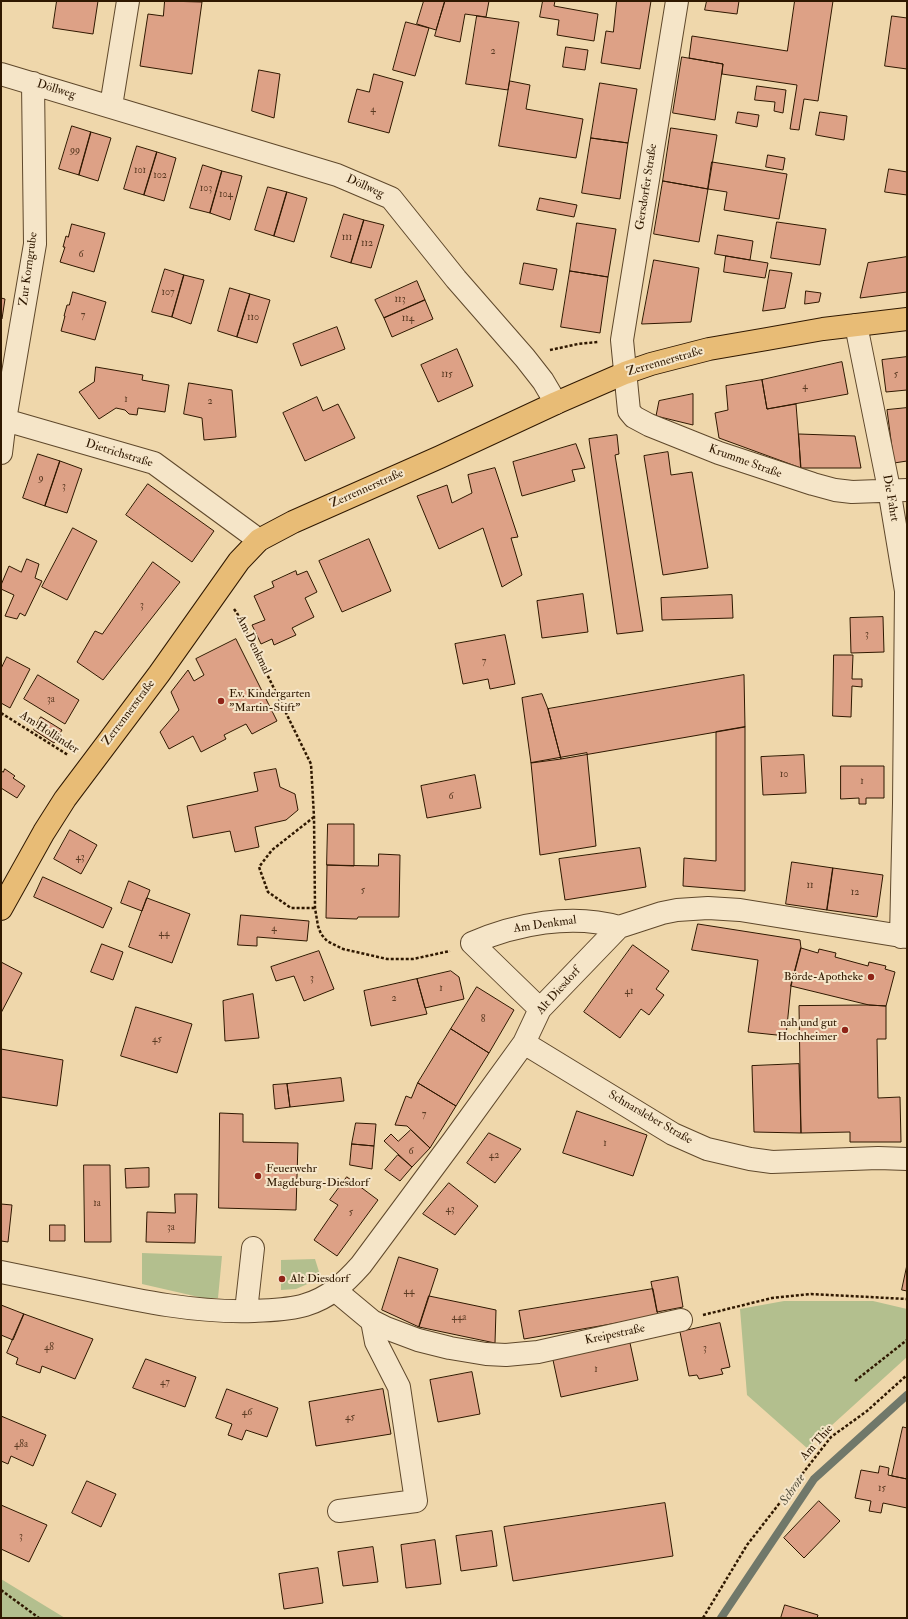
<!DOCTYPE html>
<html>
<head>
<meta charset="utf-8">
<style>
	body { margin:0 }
	#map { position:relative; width:908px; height:1619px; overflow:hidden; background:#efd7ab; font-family:"IM FELL Double Pica",serif }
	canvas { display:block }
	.frame { position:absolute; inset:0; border:2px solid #2f1800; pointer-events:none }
</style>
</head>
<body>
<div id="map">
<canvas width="908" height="1619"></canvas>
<div class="frame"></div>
</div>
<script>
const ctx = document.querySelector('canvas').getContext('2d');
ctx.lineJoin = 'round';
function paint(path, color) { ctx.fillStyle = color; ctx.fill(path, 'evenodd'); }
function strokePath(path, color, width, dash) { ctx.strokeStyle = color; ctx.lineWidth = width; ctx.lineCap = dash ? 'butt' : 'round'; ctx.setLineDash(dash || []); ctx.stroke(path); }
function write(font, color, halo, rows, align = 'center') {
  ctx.font = font + ' "IM FELL Double Pica",serif'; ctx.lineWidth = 4; ctx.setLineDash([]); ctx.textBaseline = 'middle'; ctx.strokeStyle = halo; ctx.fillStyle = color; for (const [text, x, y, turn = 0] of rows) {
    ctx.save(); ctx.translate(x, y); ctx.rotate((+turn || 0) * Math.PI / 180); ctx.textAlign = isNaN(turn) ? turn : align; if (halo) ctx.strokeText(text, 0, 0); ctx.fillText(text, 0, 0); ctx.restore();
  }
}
paint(new Path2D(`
	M 142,1253 L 222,1256 L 218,1298 L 203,1298 L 142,1284 Z
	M 315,1259 L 321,1278 L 296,1289 L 281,1290 L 281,1260 Z
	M 784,1301 L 873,1301 L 907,1309 L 907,1357 L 821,1435 L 808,1449 L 747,1395 L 740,1309 Z
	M 1,1579 L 65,1618 L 1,1618 Z`), '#b3bf8e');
strokePath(new Path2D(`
	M 721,1618 L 814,1479 L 907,1395`), '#70786a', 8);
const building = new Path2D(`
	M 57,1 L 98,1 L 93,34 L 53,28 Z
	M 165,1 L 202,2 L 192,74 L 140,66 L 148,14 L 163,16 Z
	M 424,1 L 445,1 L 436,30 L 417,24 Z
	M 445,1 L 489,1 L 486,17 L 465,14 L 460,42 L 435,36 Z
	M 543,1 L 555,1 L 554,6 L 598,14 L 594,41 L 557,35 L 559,20 L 540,17 Z
	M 617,1 L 651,1 L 640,69 L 601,63 L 606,31 L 613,32 Z
	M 707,1 L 739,1 L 737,14 L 705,10 Z
	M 795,1 L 833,1 L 818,101 L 804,99 L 799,130 L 790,129 L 797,85 L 722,74 L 723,64 L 689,58 L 692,36 L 787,51 Z
	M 477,16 L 519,22 L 508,90 L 466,84 Z
	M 892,16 L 907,18 L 907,69 L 885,66 Z
	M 406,22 L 429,28 L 415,76 L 393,70 Z
	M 566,47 L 588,50 L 585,70 L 563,67 Z
	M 682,57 L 723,64 L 715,120 L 673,113 Z
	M 259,70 L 280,74 L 274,118 L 252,111 Z
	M 374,74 L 403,82 L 389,133 L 348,122 L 357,89 L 369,92 Z
	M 510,81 L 530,85 L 526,109 L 583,119 L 576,158 L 499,146 Z
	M 600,83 L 637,89 L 628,143 L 591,138 Z
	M 757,86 L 786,90 L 783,113 L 774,111 L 775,102 L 755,100 Z
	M 738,112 L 759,115 L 757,127 L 736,123 Z
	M 820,112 L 847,116 L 844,140 L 816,135 Z
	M 72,126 L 91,132 L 79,175 L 59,169 Z
	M 671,128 L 717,135 L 708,189 L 663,181 Z
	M 91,132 L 111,138 L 98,181 L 79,175 Z
	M 591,138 L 628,143 L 620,199 L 582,193 Z
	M 137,146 L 157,152 L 144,195 L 124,189 Z
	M 157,152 L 176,158 L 164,201 L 144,195 Z
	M 768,155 L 785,158 L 783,170 L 766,167 Z
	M 712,162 L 787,174 L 779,219 L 724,210 L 727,192 L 708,189 Z
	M 203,165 L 222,171 L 210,213 L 190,208 Z
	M 889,169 L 907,172 L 907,195 L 885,192 Z
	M 222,171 L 242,176 L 230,220 L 210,213 Z
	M 663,181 L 708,189 L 699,242 L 654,234 Z
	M 268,187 L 287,192 L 274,236 L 255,230 Z
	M 287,192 L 307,198 L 294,242 L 274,236 Z
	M 540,198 L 577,205 L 574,217 L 537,210 Z
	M 344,214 L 364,220 L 351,263 L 331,257 Z
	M 364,220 L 384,225 L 371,268 L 351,263 Z
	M 777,222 L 826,229 L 820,265 L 771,258 Z
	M 577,223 L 616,229 L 608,277 L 570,271 Z
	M 72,224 L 105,233 L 94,272 L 60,262 L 65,247 L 63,247 L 66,236 L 68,237 Z
	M 718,235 L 753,241 L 750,260 L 715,254 Z
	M 726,256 L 768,263 L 765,278 L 724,272 Z
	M 907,257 L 907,292 L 860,298 L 868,263 Z
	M 654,260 L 699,268 L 691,322 L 642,324 Z
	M 524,263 L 557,269 L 553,290 L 520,284 Z
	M 165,269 L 184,275 L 172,317 L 152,312 Z
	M 770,270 L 792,273 L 785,308 L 763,311 Z
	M 570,271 L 608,277 L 600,333 L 561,327 Z
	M 184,275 L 204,280 L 191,324 L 172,317 Z
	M 417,281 L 425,300 L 384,318 L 375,300 Z
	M 230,288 L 250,294 L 237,337 L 218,331 Z
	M 806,291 L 821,293 L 819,302 L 805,304 Z
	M 73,292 L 106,302 L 95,340 L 61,331 L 65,316 L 64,316 L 67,305 L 69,305 Z
	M 250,294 L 270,300 L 257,343 L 237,337 Z
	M 1,298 L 5,299 L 2,319 L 1,319 Z
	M 425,300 L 433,319 L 392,337 L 384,318 Z
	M 337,327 L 345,349 L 301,366 L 293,344 Z
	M 457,349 L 473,386 L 438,402 L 421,365 Z
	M 907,357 L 907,390 L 886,392 L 882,360 Z
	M 842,362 L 848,394 L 767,409 L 762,380 Z
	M 96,367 L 143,375 L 142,380 L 169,385 L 165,412 L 138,408 L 137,415 L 129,414 L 125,410 L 116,408 L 99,419 L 79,392 L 94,382 Z
	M 762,380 L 767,409 L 796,404 L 801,468 L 719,438 L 715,413 L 728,410 L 726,386 Z
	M 189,383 L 232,390 L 236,437 L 204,440 L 202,418 L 184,414 Z
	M 693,394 L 693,425 L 656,416 L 659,401 Z
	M 317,397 L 323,411 L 338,404 L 355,438 L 305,461 L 283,413 Z
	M 907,408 L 907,461 L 894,463 L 887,410 Z
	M 799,434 L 855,436 L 861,468 L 801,468 Z
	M 617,435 L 619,454 L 615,455 L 643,631 L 617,634 L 589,439 Z
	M 576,444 L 585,468 L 572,470 L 575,481 L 522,496 L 513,462 Z
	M 668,452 L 671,475 L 692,472 L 708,568 L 663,575 L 644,456 Z
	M 38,454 L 60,461 L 45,506 L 23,498 Z
	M 60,461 L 82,469 L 67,513 L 45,506 Z
	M 495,468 L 518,537 L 511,538 L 522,575 L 502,587 L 483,528 L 439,549 L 417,496 L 447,485 L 452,503 L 472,493 L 468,475 Z
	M 148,484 L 214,531 L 192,562 L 126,515 Z
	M 73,528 L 97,541 L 67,600 L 42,587 Z
	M 369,539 L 391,591 L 342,612 L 319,561 Z
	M 27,559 L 39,564 L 35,578 L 42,581 L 25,616 L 20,613 L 17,619 L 5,616 L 14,595 L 1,589 L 1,585 L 9,566 L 21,572 Z
	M 153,562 L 180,582 L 103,680 L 77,662 L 95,631 L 102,634 Z
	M 296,571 L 297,575 L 307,571 L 317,592 L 305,598 L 314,617 L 292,628 L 296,635 L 274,645 L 272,639 L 261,644 L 252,625 L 265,620 L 254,596 L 274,587 L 272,582 Z
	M 583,594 L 588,632 L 542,638 L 537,601 Z
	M 732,595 L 733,618 L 662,620 L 661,598 Z
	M 883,617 L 884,652 L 851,653 L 850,618 Z
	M 505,635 L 515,684 L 490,689 L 488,679 L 463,684 L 455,644 Z
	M 236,639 L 277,721 L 252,734 L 246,724 L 224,735 L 226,739 L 201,752 L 193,736 L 169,749 L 160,732 L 179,710 L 171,692 L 188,670 L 194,681 L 204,675 L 196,659 Z
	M 834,655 L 853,655 L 852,679 L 862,679 L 862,687 L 852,686 L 851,717 L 833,716 Z
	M 7,657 L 30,669 L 10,708 L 1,703 L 1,669 Z
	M 38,675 L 79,700 L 65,724 L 24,699 Z
	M 744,675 L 745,727 L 561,759 L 548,709 Z
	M 542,694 L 548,709 L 561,759 L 531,763 L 522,698 Z
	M 41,717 L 62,730 L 54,743 L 34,730 Z
	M 745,727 L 745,891 L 683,886 L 684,858 L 716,861 L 716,732 Z
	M 587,753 L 596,846 L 540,855 L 531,763 Z
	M 804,755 L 806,793 L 763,795 L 761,757 Z
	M 841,766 L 884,766 L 884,798 L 866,798 L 866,804 L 859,804 L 859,798 L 841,799 Z
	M 5,769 L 15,776 L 13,778 L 25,786 L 17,798 L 1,788 L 1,771 L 3,772 Z
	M 276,769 L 280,787 L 295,794 L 298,810 L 286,820 L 255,827 L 259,847 L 235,852 L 230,831 L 193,838 L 187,806 L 258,791 L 254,773 Z
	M 475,775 L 481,808 L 427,818 L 421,786 Z
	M 328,824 L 354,824 L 354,866 L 327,865 Z
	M 70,830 L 97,845 L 81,874 L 54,859 Z
	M 640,848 L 646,887 L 565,900 L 559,859 Z
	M 379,854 L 400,855 L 399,917 L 358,917 L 357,919 L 326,918 L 327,865 L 378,866 Z
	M 792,862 L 833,868 L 827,910 L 786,904 Z
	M 833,868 L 883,875 L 877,917 L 827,910 Z
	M 43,877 L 112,908 L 103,928 L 34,897 Z
	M 129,881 L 150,890 L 142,911 L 121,903 Z
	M 147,898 L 190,914 L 172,963 L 129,947 Z
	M 241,915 L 309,921 L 307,941 L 257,937 L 257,946 L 238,945 Z
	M 698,924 L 800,940 L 801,948 L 791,986 L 786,1036 L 748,1032 L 758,960 L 692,950 Z
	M 102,944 L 123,952 L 113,980 L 91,972 Z
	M 633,945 L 669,971 L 656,989 L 664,995 L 649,1015 L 641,1009 L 620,1038 L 584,1012 Z
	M 801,948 L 818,953 L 819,949 L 836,953 L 835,957 L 868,966 L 869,962 L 886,966 L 885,969 L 895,972 L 886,1006 L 869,1005 L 791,986 Z
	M 319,951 L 334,989 L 304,1001 L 294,976 L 276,981 L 271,967 Z
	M 1,962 L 22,973 L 1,1013 Z
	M 451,971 L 459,977 L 464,999 L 425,1008 L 417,979 Z
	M 417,979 L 427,1014 L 371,1026 L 364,991 Z
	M 477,987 L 514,1010 L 489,1053 L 451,1029 Z
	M 253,994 L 259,1038 L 225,1041 L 223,1001 Z
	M 869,1005 L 886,1006 L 886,1039 L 877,1039 L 878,1098 L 900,1097 L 901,1142 L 850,1142 L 850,1132 L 801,1133 L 799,1006 Z
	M 136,1007 L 192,1024 L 177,1073 L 121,1056 Z
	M 451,1029 L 489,1053 L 456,1106 L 418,1083 Z
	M 1,1049 L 63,1060 L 57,1106 L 1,1097 Z
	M 799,1064 L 801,1133 L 754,1132 L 752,1066 Z
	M 341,1078 L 344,1101 L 290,1107 L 287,1084 Z
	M 418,1083 L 456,1106 L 430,1148 L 407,1126 L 395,1125 L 406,1096 L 411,1098 Z
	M 287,1084 L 290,1107 L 275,1109 L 273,1085 Z
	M 577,1111 L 647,1135 L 633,1176 L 563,1153 Z
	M 220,1113 L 243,1114 L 243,1142 L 298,1143 L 296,1210 L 219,1208 Z
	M 356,1123 L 376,1124 L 374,1146 L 352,1144 Z
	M 411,1130 L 430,1148 L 412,1167 L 384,1141 L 391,1134 L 398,1141 Z
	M 489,1133 L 521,1149 L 495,1183 L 467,1163 Z
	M 352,1144 L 374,1146 L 372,1169 L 350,1165 Z
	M 398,1155 L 412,1167 L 400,1181 L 385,1170 Z
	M 84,1165 L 110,1165 L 111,1242 L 85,1242 Z
	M 149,1168 L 149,1187 L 126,1188 L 125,1169 Z
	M 347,1177 L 378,1200 L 337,1256 L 314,1240 L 338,1205 L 330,1200 Z
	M 449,1183 L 478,1206 L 455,1235 L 423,1214 Z
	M 175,1194 L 197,1194 L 195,1243 L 146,1242 L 147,1212 L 175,1213 Z
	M 1,1204 L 12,1205 L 8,1242 L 1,1241 Z
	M 50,1225 L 65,1225 L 65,1241 L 50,1241 Z
	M 399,1257 L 438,1269 L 419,1327 L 382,1310 Z
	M 907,1265 L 907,1291 L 902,1290 Z
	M 678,1277 L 683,1307 L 657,1312 L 651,1282 Z
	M 653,1289 L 658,1316 L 524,1339 L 519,1311 Z
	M 429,1296 L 496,1310 L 495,1343 L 419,1327 Z
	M 1,1305 L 24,1314 L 13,1340 L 1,1335 Z
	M 24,1314 L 93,1339 L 75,1379 L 42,1366 L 40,1373 L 16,1364 L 18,1358 L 7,1353 Z
	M 720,1323 L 730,1367 L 721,1369 L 723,1374 L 699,1379 L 697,1375 L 689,1376 L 680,1332 Z
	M 630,1343 L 638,1380 L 561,1397 L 553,1360 Z
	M 146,1359 L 196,1377 L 185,1407 L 133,1388 Z
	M 472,1372 L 480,1414 L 438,1422 L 430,1380 Z
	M 227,1389 L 278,1408 L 267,1437 L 246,1430 L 242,1440 L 228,1435 L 232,1424 L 216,1418 Z
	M 383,1389 L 391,1434 L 316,1446 L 309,1402 Z
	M 1,1416 L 46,1435 L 33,1466 L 11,1456 L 8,1464 L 1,1461 Z
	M 903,1427 L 907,1428 L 907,1479 L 892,1476 Z
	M 880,1466 L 889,1468 L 888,1475 L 907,1479 L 907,1508 L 883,1503 L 881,1513 L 869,1511 L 871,1501 L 855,1498 L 861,1470 L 878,1473 Z
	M 87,1481 L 116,1494 L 101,1527 L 72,1513 Z
	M 819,1501 L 840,1521 L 804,1558 L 784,1538 Z
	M 665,1503 L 673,1556 L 513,1581 L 504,1527 Z
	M 1,1505 L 47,1525 L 29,1562 L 1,1549 Z
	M 492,1531 L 497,1566 L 461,1571 L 456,1536 Z
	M 435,1540 L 441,1584 L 406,1588 L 401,1545 Z
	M 373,1547 L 378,1582 L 343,1586 L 338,1552 Z
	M 318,1568 L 323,1603 L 284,1609 L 279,1574 Z
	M 785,1605 L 818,1615 L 817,1618 L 781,1618 Z`);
paint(building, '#dda186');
strokePath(building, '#2f1800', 1);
const minor = new Path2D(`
	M 677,1 L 622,340 L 629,411 L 634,417 L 649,425 L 719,453 L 813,484 L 835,490 L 852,492 L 907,490
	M 1,74 L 337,175 L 391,198 L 456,279 L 525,358 L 543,381 L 556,403
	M 111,106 L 128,1
	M 856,325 L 889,489 L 906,591 L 904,803 L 901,937
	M 5,420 L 154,463 L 259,540
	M 1,453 L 5,420 L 35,244 L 33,83
	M 540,1009 L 472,943 C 516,924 572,913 619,927
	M 524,1043 L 673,1134 L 707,1149 L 750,1159 L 772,1162 L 878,1158 L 907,1159
	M 1,1272 C 29,1278 56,1283 84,1289 C 140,1301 196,1313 254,1311 C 271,1310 289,1310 305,1305 C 329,1298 345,1283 361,1265 L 453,1141 L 524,1043 L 540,1009 L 619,927 L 662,913 L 677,910 L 708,908 L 740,910 L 907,937
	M 336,1291 L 372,1321 L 386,1328 L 418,1340 L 450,1348 L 486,1354 L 506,1355 L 538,1352 L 681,1320
	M 246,1311 L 253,1248
	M 339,1511 L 416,1501 L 399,1387 L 376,1342 L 372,1321`);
const major = new Path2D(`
	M 1,909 L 44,832 L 65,799 L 159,674 L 239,561 L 259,540 L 293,522 L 440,457 L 556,403 L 625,373 L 651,364 L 709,349 L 767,339 L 823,329 L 907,319`);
strokePath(minor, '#5f482b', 24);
strokePath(major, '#2f1800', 24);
strokePath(new Path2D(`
	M 550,350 L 578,344 L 598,342
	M 234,609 L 237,613 L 311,764 L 314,817 L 315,908 L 318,926 L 321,934 L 327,941 L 343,949 L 387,959 L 413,959 L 450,951
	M 1,713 L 68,755
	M 314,817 L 272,850 L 259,867 L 268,892 L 291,908 L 315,908
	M 703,1315 L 772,1298 L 811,1294 L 907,1299
	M 855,1381 L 907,1340
	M 1,1590 L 39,1618
	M 703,1618 L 747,1545 L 831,1437 L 867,1411 L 907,1375`), '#2f1800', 2.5, [3, 2]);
strokePath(minor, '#f5e5c8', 22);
strokePath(major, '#e8bc76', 22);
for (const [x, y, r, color] of [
	[221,701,4,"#8f2418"],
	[871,977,4,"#8f2418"],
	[845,1030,4,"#8f2418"],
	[258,1176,4,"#8f2418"],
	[282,1279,4,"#8f2418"]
]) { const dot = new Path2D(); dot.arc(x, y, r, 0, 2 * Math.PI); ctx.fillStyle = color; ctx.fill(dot); strokePath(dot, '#f5e5c8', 1.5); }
write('10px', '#5a3a22', null, [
	["2",493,52],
	["4",373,110],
	["99",75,151],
	["101",140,171],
	["102",160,176],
	["103",206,189],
	["104",226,195],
	["111",347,238],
	["112",367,244],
	["6",81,255],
	["107",168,293],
	["113",400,300],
	["7",83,316],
	["110",253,318],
	["114",408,319],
	["115",447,375],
	["5",896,375],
	["4",805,387],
	["1",126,400],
	["2",210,402],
	["9",41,479],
	["3",64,487],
	["3",142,606],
	["3",867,635],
	["7",484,662],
	["3a",51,700],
	["10",784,775],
	["1",862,782],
	["6",451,797],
	["43",80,858],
	["11",810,886],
	["5",363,891],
	["12",855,893],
	["4",274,929],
	["44",164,934],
	["3",312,979],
	["1",441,989],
	["41",629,992],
	["2",394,999],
	["8",483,1020],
	["45",157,1040],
	["7",424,1115],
	["1",605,1144],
	["6",411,1152],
	["42",494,1156],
	["1a",97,1204],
	["43",450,1210],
	["5",351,1213],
	["3a",171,1228],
	["44",409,1292],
	["44a",459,1318],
	["48",49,1348],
	["3",705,1349],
	["1",596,1370],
	["47",165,1383],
	["46",247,1413],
	["45",350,1418],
	["48a",21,1445],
	["15",882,1489],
	["3",21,1537]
]);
write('12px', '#2f1800', '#f5e5c8', [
	["Döllweg",56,90,17],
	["Döllweg",365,187,24],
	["Gersdorfer Straße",647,187,-81],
	["Zur Korngrube",29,269,-82],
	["Zerrennerstraße",665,362,-16],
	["Dietrichstraße",119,454,17],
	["Krumme Straße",745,462,20],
	["Zerrennerstraße",367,489,-24],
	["Die Fahrt",890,498,80],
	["Am Denkmal",253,645,64],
	["Zerrennerstraße",129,713,-53],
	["Am Holländer",49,733,33],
	["Am Denkmal",545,925,-8],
	["Alt Diesdorf",559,991,-48],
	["Schnarsleber Straße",650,1118,30],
	["Kreipestraße",615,1335,-12],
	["Am Thie",817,1443,-49]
]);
write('12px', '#2f1800', '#f5e5c8', [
	["Ev. Kindergarten",229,694],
	["\"Martin-Stift\"",229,708],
	["Börde-Apotheke",863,977,"right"],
	["nah und gut",837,1023,"right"],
	["Hochheimer",837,1037,"right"],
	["Feuerwehr",266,1169],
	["Magdeburg-Diesdorf",266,1183],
	["Alt Diesdorf",290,1279]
], 'left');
write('italic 13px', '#55503e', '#f5e5c8', [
	["Schrote",793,1490,-55]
]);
</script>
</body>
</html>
